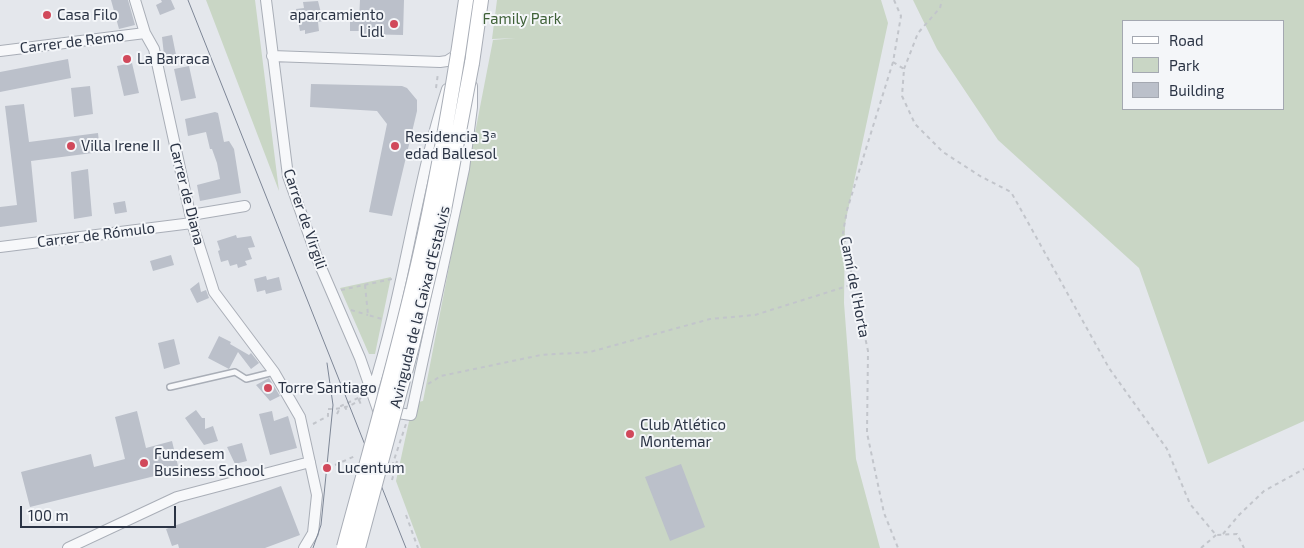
<!DOCTYPE html>
<html>
<head>
<meta charset="utf-8">
<style>
	body { margin:0 }
	#map { position:relative; width:1304px; height:548px; overflow:hidden; background:#e4e7ec; font-family:"Exo 2",sans-serif }
	canvas { display:block }
	.legend { position:absolute; left:1122px; top:20px; width:162px; height:90px; box-sizing:border-box; background:#f4f6f9; border:1px solid #a4a8b1; margin:0; padding:6px 9px; list-style:none; font-size:15px; color:#2b3445 }
	.legend li { display:flex; align-items:center; gap:10px; height:25px }
	.legend b { width:25px; border:1px solid #a4a8b1 }
	.scale { position:absolute; left:20px; top:506px; width:156px; height:22px; box-sizing:border-box; border:2px solid #2b3445; border-top:0; padding-left:6px; font-size:15px; line-height:18px; white-space:nowrap; color:#2b3445; -webkit-text-stroke:4px #f4f6f9; paint-order:stroke }
</style>
</head>
<body>
<div id="map">
<canvas width="1304" height="548"></canvas>
<ul class="legend">
<li><b style="height:6px;background:#fff"></b>Road</li>
<li><b style="height:14px;background:#c9d6c5"></b>Park</li>
<li><b style="height:14px;background:#bbc0ca"></b>Building</li>
</ul>
<div class="scale">100 m</div>
</div>
<script>
const ctx = document.querySelector('canvas').getContext('2d');
ctx.lineJoin = 'round';
function paint(path, color) { ctx.fillStyle = color; ctx.fill(path, 'evenodd'); }
function strokePath(path, color, width, dash) { ctx.strokeStyle = color; ctx.lineWidth = width; ctx.lineCap = dash ? 'butt' : 'round'; ctx.setLineDash(dash || []); ctx.stroke(path); }
function write(font, color, halo, rows, align = 'center') {
  ctx.font = font + ' "Exo 2",sans-serif'; ctx.lineWidth = 4; ctx.setLineDash([]); ctx.textBaseline = 'middle'; ctx.strokeStyle = halo; ctx.fillStyle = color; for (const [text, x, y, turn = 0] of rows) {
    ctx.save(); ctx.translate(x, y); ctx.rotate((+turn || 0) * Math.PI / 180); ctx.textAlign = isNaN(turn) ? turn : align; if (halo) ctx.strokeText(text, 0, 0); ctx.fillText(text, 0, 0); ctx.restore();
  }
}
paint(new Path2D(`
	M 206,0 L 255,0 L 279,191 Z
	M 497,0 L 881,0 L 888,23 L 845,224 L 844,303 L 856,459 L 880,548 L 421,548 L 396,481 L 413,403 L 423,401 L 493,40 L 516,38 L 492,39 Z
	M 913,0 L 1304,0 L 1304,421 L 1208,464 L 1139,268 L 998,140 L 937,49 ZM 1283,21 L 1283,109 L 1123,109 L 1123,21 Z
	M 391,277 L 375,354 L 369,354 L 340,288 Z`), '#c9d6c5');
paint(new Path2D(`
	M 111,0 L 128,0 L 135,25 L 119,29 Z
	M 161,0 L 171,0 L 175,9 L 160,15 L 156,5 L 162,2 Z
	M 360,0 L 404,0 L 403,35 L 359,34 L 359,31 L 350,31 L 350,19 L 359,19 Z
	M 318,1 L 323,21 L 318,22 L 319,31 L 305,34 L 305,30 L 300,31 L 296,9 L 304,8 L 303,2 Z
	M 172,35 L 176,55 L 164,55 L 162,37 Z
	M 68,59 L 71,78 L 0,92 L 0,72 Z
	M 132,63 L 139,93 L 124,96 L 117,66 Z
	M 189,66 L 196,98 L 181,101 L 174,69 Z
	M 311,84 L 402,86 L 407,88 L 417,100 L 417,111 L 392,216 L 369,212 L 387,124 L 377,111 L 310,107 Z
	M 90,86 L 93,114 L 74,117 L 71,88 Z
	M 24,104 L 29,142 L 98,133 L 100,152 L 31,161 L 37,222 L 0,227 L 0,207 L 17,205 L 5,106 Z
	M 215,112 L 218,113 L 224,142 L 229,141 L 234,149 L 241,193 L 200,201 L 197,185 L 220,179 L 217,163 L 212,149 L 210,149 L 206,132 L 188,136 L 185,119 Z
	M 88,169 L 92,216 L 74,219 L 71,172 Z
	M 125,201 L 127,212 L 115,214 L 113,203 Z
	M 236,235 L 237,238 L 251,236 L 255,247 L 248,248 L 252,259 L 245,261 L 247,265 L 238,268 L 237,264 L 230,266 L 228,260 L 221,262 L 218,251 L 220,250 L 217,241 Z
	M 171,255 L 174,265 L 153,271 L 150,261 Z
	M 266,276 L 267,280 L 279,277 L 282,290 L 266,294 L 265,290 L 257,292 L 254,279 Z
	M 199,282 L 201,292 L 206,290 L 209,298 L 197,303 L 190,289 Z
	M 219,336 L 231,342 L 230,344 L 249,355 L 251,353 L 259,363 L 251,369 L 238,352 L 229,369 L 208,358 Z
	M 174,339 L 180,364 L 164,369 L 158,343 Z
	M 269,378 L 280,396 L 270,401 L 256,385 Z
	M 196,410 L 202,418 L 205,418 L 205,429 L 213,426 L 218,441 L 204,445 L 185,418 Z
	M 137,411 L 146,448 L 172,441 L 179,470 L 30,507 L 21,472 L 91,454 L 94,467 L 125,459 L 115,417 Z
	M 272,411 L 274,421 L 288,416 L 297,448 L 270,455 L 259,414 Z
	M 242,443 L 247,461 L 235,464 L 227,447 Z
	M 681,464 L 705,527 L 670,541 L 645,477 Z
	M 281,486 L 300,535 L 265,548 L 179,548 L 178,544 L 172,546 L 166,529 Z`), '#bbc0ca');
const lane = new Path2D(`
	M 170,387 L 235,372 L 246,379 L 274,372`);
const street = new Path2D(`
	M 135,0 L 145,33 L 154,49 L 192,223 L 214,292 L 274,372 L 300,417 L 317,495 L 313,533 L 304,548
	M 266,0 L 288,176 L 319,263 L 360,358 L 378,410 L 411,415 L 464,169 L 472,107 L 472,86
	M 0,51 L 145,33
	M 272,56 L 440,62 L 447,61 L 458,54
	M 191,215 L 245,206
	M 0,247 L 192,223
	M 372,392 C 404,293 415,188 447,89
	M 68,548 L 177,497 L 310,462`);
const secondary = new Path2D(`
	M 458,54 L 466,0
	M 472,63 L 481,0`);
strokePath(lane, '#a9aeb7', 8);
strokePath(street, '#a9aeb7', 12);
strokePath(secondary, '#a9aeb7', 16);
strokePath(new Path2D(`
	M 894,0 L 901,16 L 893,62 L 847,210 L 843,233 L 868,351 L 867,433 L 884,513 L 898,548
	M 893,62 L 904,69 L 902,96 L 915,124 L 943,152 L 980,176 L 1011,192 L 1109,368 L 1167,449 L 1190,504 L 1216,535 L 1237,534 L 1244,548
	M 904,69 L 918,33 L 940,8 L 942,0
	M 436,88 L 438,73
	M 365,285 L 368,315 L 382,319
	M 341,290 L 392,279
	M 351,310 L 368,315
	M 428,384 L 441,376 L 541,355 L 590,352 L 710,319 L 755,315 L 854,284
	M 359,400 L 362,407
	M 345,406 L 347,412
	M 337,414 L 341,406 L 360,397
	M 313,424 L 328,416 L 328,409 C 340,409 355,407 362,396
	M 335,465 L 355,456
	M 392,466 L 406,424
	M 392,480 L 397,461
	M 406,515 L 418,548
	M 1223,534 L 1239,515 L 1264,491 L 1304,469
	M 1201,548 L 1216,535`), '#c2c5cb', 2, [4, 4]);
strokePath(lane, '#f7f8fa', 5);
strokePath(street, '#f7f8fa', 10);
strokePath(secondary, '#fff', 14);
strokePath(new Path2D(`
	M 188,0 L 406,548
	M 313,548 L 321,525 L 333,405 L 327,363`), '#7d8696', 1);
const secondaryBridge = new Path2D(`
	M 344,547 C 370,450 398,354 420,256 C 435,189 447,122 458,54
	M 358,548 L 412,346 L 444,210 L 472,63`);
strokePath(secondaryBridge, '#a9aeb7', 16, []);
strokePath(secondaryBridge, '#fff', 14);
for (const [x, y, r, color] of [
	[47,15,5,"#d1495b"],
	[394,24,5,"#d1495b"],
	[127,59,5,"#d1495b"],
	[71,146,5,"#d1495b"],
	[395,146,5,"#d1495b"],
	[268,388,5,"#d1495b"],
	[630,434,5,"#d1495b"],
	[144,463,5,"#d1495b"],
	[327,468,5,"#d1495b"]
]) { const dot = new Path2D(); dot.arc(x, y, r, 0, 2 * Math.PI); ctx.fillStyle = color; ctx.fill(dot); strokePath(dot, '#f4f6f9', 2); }
write('15px', '#2b3445', '#f4f6f9', [
	["Casa Filo",57,15],
	["aparcamiento",384,15,"right"],
	["Lidl",384,32,"right"],
	["La Barraca",137,59],
	["Residencia 3ª",405,137],
	["edad Ballesol",405,154],
	["Villa Irene II",81,146],
	["Torre Santiago",278,388],
	["Club Atlético",640,425],
	["Montemar",640,442],
	["Fundesem",154,454],
	["Business School",154,471],
	["Lucentum",337,468]
], 'left');
write('15px', '#3f6138', '#f4f6f9', [
	["Family Park",522,19]
]);
write('15px', '#2b3445', '#f4f6f9', [
	["Carrer de Remo",72,42,-7],
	["Carrer de Diana",187,194,76],
	["Carrer de Virgili",305,219,71],
	["Carrer de Rómulo",96,235,-7],
	["Camí de l'Horta",855,287,79],
	["Avinguda de la Caixa d'Estalvis",420,307,-76]
]);
</script>
</body>
</html>
